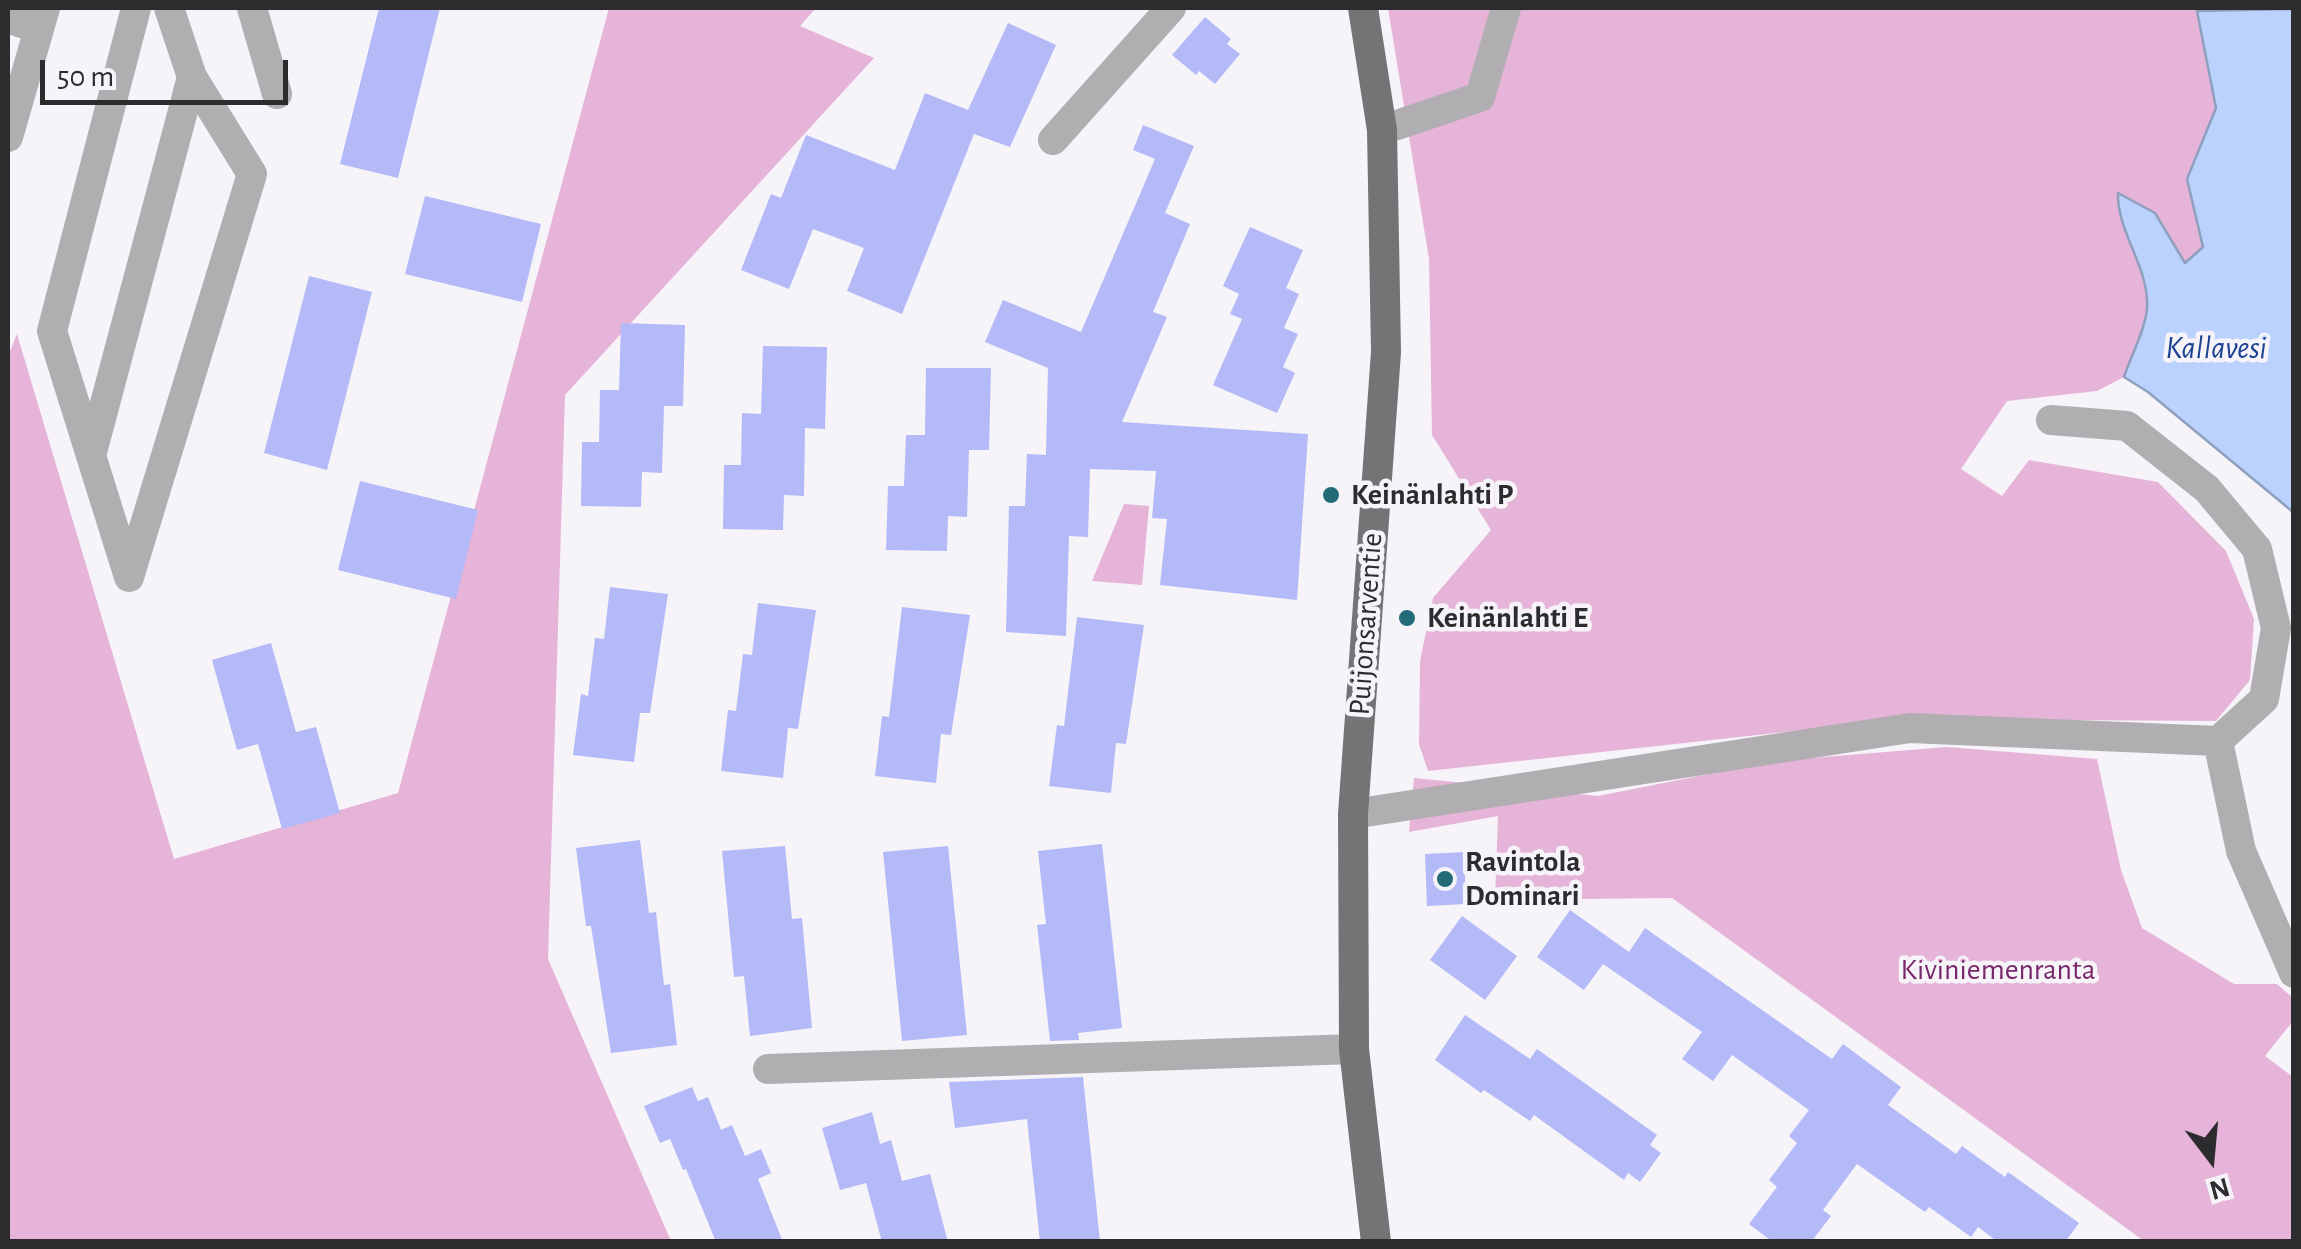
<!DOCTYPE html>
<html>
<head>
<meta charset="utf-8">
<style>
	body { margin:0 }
	#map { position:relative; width:2301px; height:1249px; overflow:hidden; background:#f6f4f9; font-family:"Alegreya Sans",sans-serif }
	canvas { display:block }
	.frame { position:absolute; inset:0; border:10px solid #2c2b2d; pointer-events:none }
	.north { position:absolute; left:2161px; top:1109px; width:100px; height:100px; -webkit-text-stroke:8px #f6f4f9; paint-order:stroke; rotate:164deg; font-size:28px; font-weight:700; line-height:40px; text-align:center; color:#2c2b2d }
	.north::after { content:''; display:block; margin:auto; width:35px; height:45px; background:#2c2b2d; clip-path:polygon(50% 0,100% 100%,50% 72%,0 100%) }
	.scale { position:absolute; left:40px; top:60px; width:248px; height:45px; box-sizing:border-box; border:5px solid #2c2b2d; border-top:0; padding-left:12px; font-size:30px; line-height:35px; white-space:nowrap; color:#2c2b2d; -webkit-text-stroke:8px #f6f4f9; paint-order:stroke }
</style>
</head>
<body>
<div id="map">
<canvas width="2301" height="1249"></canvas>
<div class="frame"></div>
<div class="north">N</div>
<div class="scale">50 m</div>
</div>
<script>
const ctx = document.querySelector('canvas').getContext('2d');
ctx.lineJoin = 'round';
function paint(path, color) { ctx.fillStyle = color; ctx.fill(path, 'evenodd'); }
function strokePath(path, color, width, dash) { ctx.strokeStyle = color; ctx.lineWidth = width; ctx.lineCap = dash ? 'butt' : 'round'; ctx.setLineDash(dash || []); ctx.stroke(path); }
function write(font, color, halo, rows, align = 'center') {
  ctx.font = font + ' "Alegreya Sans",sans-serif'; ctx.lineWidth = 9; ctx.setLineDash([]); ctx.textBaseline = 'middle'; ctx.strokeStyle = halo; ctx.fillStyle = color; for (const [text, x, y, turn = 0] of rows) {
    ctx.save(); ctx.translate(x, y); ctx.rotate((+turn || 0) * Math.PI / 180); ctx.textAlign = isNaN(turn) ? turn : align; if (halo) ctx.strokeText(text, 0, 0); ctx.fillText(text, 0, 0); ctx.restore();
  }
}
paint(new Path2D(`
	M 609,8 L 816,8 L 800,26 L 874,58 L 565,395 L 548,959 L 671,1241 L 8,1242 L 8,356 L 17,334 L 174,859 L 398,793 Z
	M 1388,8 L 2293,8 L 2197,11 L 2216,108 L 2188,179 L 2203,247 L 2185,263 L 2155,213 L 2118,194 C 2117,234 2151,268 2147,309 C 2145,331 2131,357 2124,377 L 2097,391 L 2007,401 L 1961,469 L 2002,496 L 2029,460 L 2158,482 L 2226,551 L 2254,619 L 2250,680 L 2216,721 L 1904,719 L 1428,771 L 1419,744 L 1420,661 L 1433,598 L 1491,530 L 1432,435 L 1429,259 Z
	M 1124,504 L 1149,506 L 1142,585 L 1092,581 Z
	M 1947,747 L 2097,759 L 2121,870 L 2142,928 L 2234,984 L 2277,984 L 2293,998 L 2293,1021 L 2265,1056 L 2293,1077 L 2293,1241 L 2144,1241 L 1672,898 L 1495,900 L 1498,816 L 1409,832 L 1414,778 L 1598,796 L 1774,761 Z`), '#e6b4d9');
const water = new Path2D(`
	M 2293,9 L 2294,9 L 2293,512 L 2148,392 L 2124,377 C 2131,356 2145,330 2147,309 C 2150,268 2117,233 2118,193 L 2155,213 L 2185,263 L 2203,247 L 2187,179 L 2216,108 L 2197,11 Z`);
paint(water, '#bad2fd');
strokePath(water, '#8fa0bf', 2.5);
paint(new Path2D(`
	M 379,8 L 440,8 L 398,178 L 340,164 Z
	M 1205,17 L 1231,39 L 1227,44 L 1240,54 L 1215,84 L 1199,71 L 1196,75 L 1172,55 Z
	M 1008,23 L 1056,45 L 1010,147 L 974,134 L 902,314 L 847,291 L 864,248 L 813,229 L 789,289 L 741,270 L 771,194 L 781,198 L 806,135 L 895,170 L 925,93 L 968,110 Z
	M 1143,125 L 1194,146 L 1165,213 L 1190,224 L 1153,312 L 1167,317 L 1122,422 L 1308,434 L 1297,600 L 1160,585 L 1167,519 L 1152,518 L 1156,471 L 1090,469 L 1088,537 L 1069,536 L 1066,636 L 1006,632 L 1009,506 L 1025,506 L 1027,454 L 1046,455 L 1048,368 L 985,342 L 1003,300 L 1081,332 L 1155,159 L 1133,150 Z
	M 425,196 L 541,224 L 522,302 L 405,274 Z
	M 1250,227 L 1303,250 L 1286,288 L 1299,294 L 1284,328 L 1298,334 L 1283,367 L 1295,373 L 1277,413 L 1213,385 L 1242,319 L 1230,314 L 1239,294 L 1223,286 Z
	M 309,276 L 372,292 L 327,470 L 264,453 Z
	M 621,323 L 685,325 L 683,406 L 664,406 L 662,473 L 642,472 L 641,507 L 581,506 L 582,442 L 599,442 L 600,390 L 619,390 Z
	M 763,346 L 827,347 L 825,429 L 805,428 L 804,496 L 784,495 L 783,530 L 723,529 L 724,465 L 741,465 L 742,413 L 761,414 Z
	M 926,368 L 991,368 L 989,450 L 969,450 L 967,517 L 948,516 L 947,551 L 886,550 L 888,486 L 904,486 L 906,435 L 925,435 Z
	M 360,481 L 478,510 L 456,599 L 338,570 Z
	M 610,587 L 668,594 L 650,713 L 640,713 L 634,762 L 573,755 L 581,694 L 588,696 L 595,638 L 604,639 Z
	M 758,603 L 816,610 L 798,729 L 788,728 L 783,778 L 721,771 L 728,710 L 736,711 L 743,654 L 752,655 Z
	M 902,607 L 970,615 L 951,735 L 941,734 L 936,783 L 875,776 L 882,716 L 889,717 Z
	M 1077,617 L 1144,625 L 1126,744 L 1116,743 L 1111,793 L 1049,786 L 1057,725 L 1064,726 Z
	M 271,643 L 296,732 L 316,727 L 340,813 L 282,829 L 258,744 L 237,750 L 212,660 Z
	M 640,840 L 649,913 L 656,912 L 664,985 L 670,984 L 677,1045 L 611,1053 L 591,926 L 586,926 L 576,848 Z
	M 1102,844 L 1122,1028 L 1078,1033 L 1079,1040 L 1050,1041 L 1037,925 L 1046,924 L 1038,851 Z
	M 785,846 L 792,919 L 802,918 L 812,1028 L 750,1036 L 744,976 L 734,977 L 722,851 Z
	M 948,846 L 967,1035 L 902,1041 L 883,852 Z
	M 1464,852 L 1466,904 L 1427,906 L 1425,854 Z
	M 1570,910 L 1629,952 L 1645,928 L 1832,1059 L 1843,1044 L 1901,1087 L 1888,1105 L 1956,1154 L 1962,1146 L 2005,1177 L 2008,1172 L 2079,1223 L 2065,1242 L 1998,1242 L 1978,1227 L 1971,1237 L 1929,1207 L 1925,1212 L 1857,1164 L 1823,1210 L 1831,1216 L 1811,1242 L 1773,1242 L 1749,1224 L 1777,1187 L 1769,1180 L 1797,1143 L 1789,1136 L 1809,1110 L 1732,1055 L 1713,1081 L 1682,1059 L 1702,1032 L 1603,964 L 1584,990 L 1537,957 Z
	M 1462,916 L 1517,956 L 1485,1000 L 1430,960 Z
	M 1465,1015 L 1530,1059 L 1537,1049 L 1657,1135 L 1650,1145 L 1661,1153 L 1640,1182 L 1628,1173 L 1624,1180 L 1534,1115 L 1530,1121 L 1484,1090 L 1481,1093 L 1435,1060 Z
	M 1083,1077 L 1100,1242 L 1040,1242 L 1027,1119 L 955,1128 L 949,1082 Z
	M 692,1087 L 698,1101 L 708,1097 L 721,1130 L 732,1125 L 745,1156 L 761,1149 L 771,1173 L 758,1179 L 783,1242 L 716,1242 L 686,1169 L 683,1170 L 670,1139 L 660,1143 L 644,1106 Z
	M 872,1112 L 880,1144 L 891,1140 L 902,1181 L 930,1174 L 948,1242 L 882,1242 L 866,1183 L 840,1190 L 822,1128 Z`), '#b4b9f7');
strokePath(new Path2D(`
	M 136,8 L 52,331 L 129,577 L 252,174 L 192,77
	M 252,8 L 277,94
	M 8,18 L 39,29
	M 1382,130 L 1480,97 L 1506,8
	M 8,137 L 45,8
	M 1053,140 L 1171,8
	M 2051,420 L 2127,426 L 2207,489 L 2257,549 L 2276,628 L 2264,699 L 2218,741
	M 91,456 L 192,77 L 169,8
	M 1353,814 L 1910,728 L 2218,741 L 2241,851 L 2294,973
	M 768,1069 L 1354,1049`), '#b0aeb0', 30);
strokePath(new Path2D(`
	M 1363,8 L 1382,130 L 1386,352 L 1353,814 L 1354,1049 L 1376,1242`), '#767377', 30);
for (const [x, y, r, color] of [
	[1331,495,10,"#236c77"],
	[1407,618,10,"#236c77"],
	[1445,879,10,"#236c77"]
]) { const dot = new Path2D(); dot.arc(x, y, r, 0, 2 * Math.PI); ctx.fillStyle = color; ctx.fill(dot); strokePath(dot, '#f6f4f9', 4); }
write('bold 30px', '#2c2b2d', '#f6f4f9', [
	["Keinänlahti P",1351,495],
	["Keinänlahti E",1427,618],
	["Ravintola",1465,862],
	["Dominari",1465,896]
], 'left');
write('30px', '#2c2b2d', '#f6f4f9', [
	["Puijonsarventie",1366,624,-86]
]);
write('30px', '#78276a', '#f6f4f9', [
	["Kiviniemenranta",1998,970]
]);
write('italic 32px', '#1d4292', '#f6f4f9', [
	["Kallavesi",2216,348]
]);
</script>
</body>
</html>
